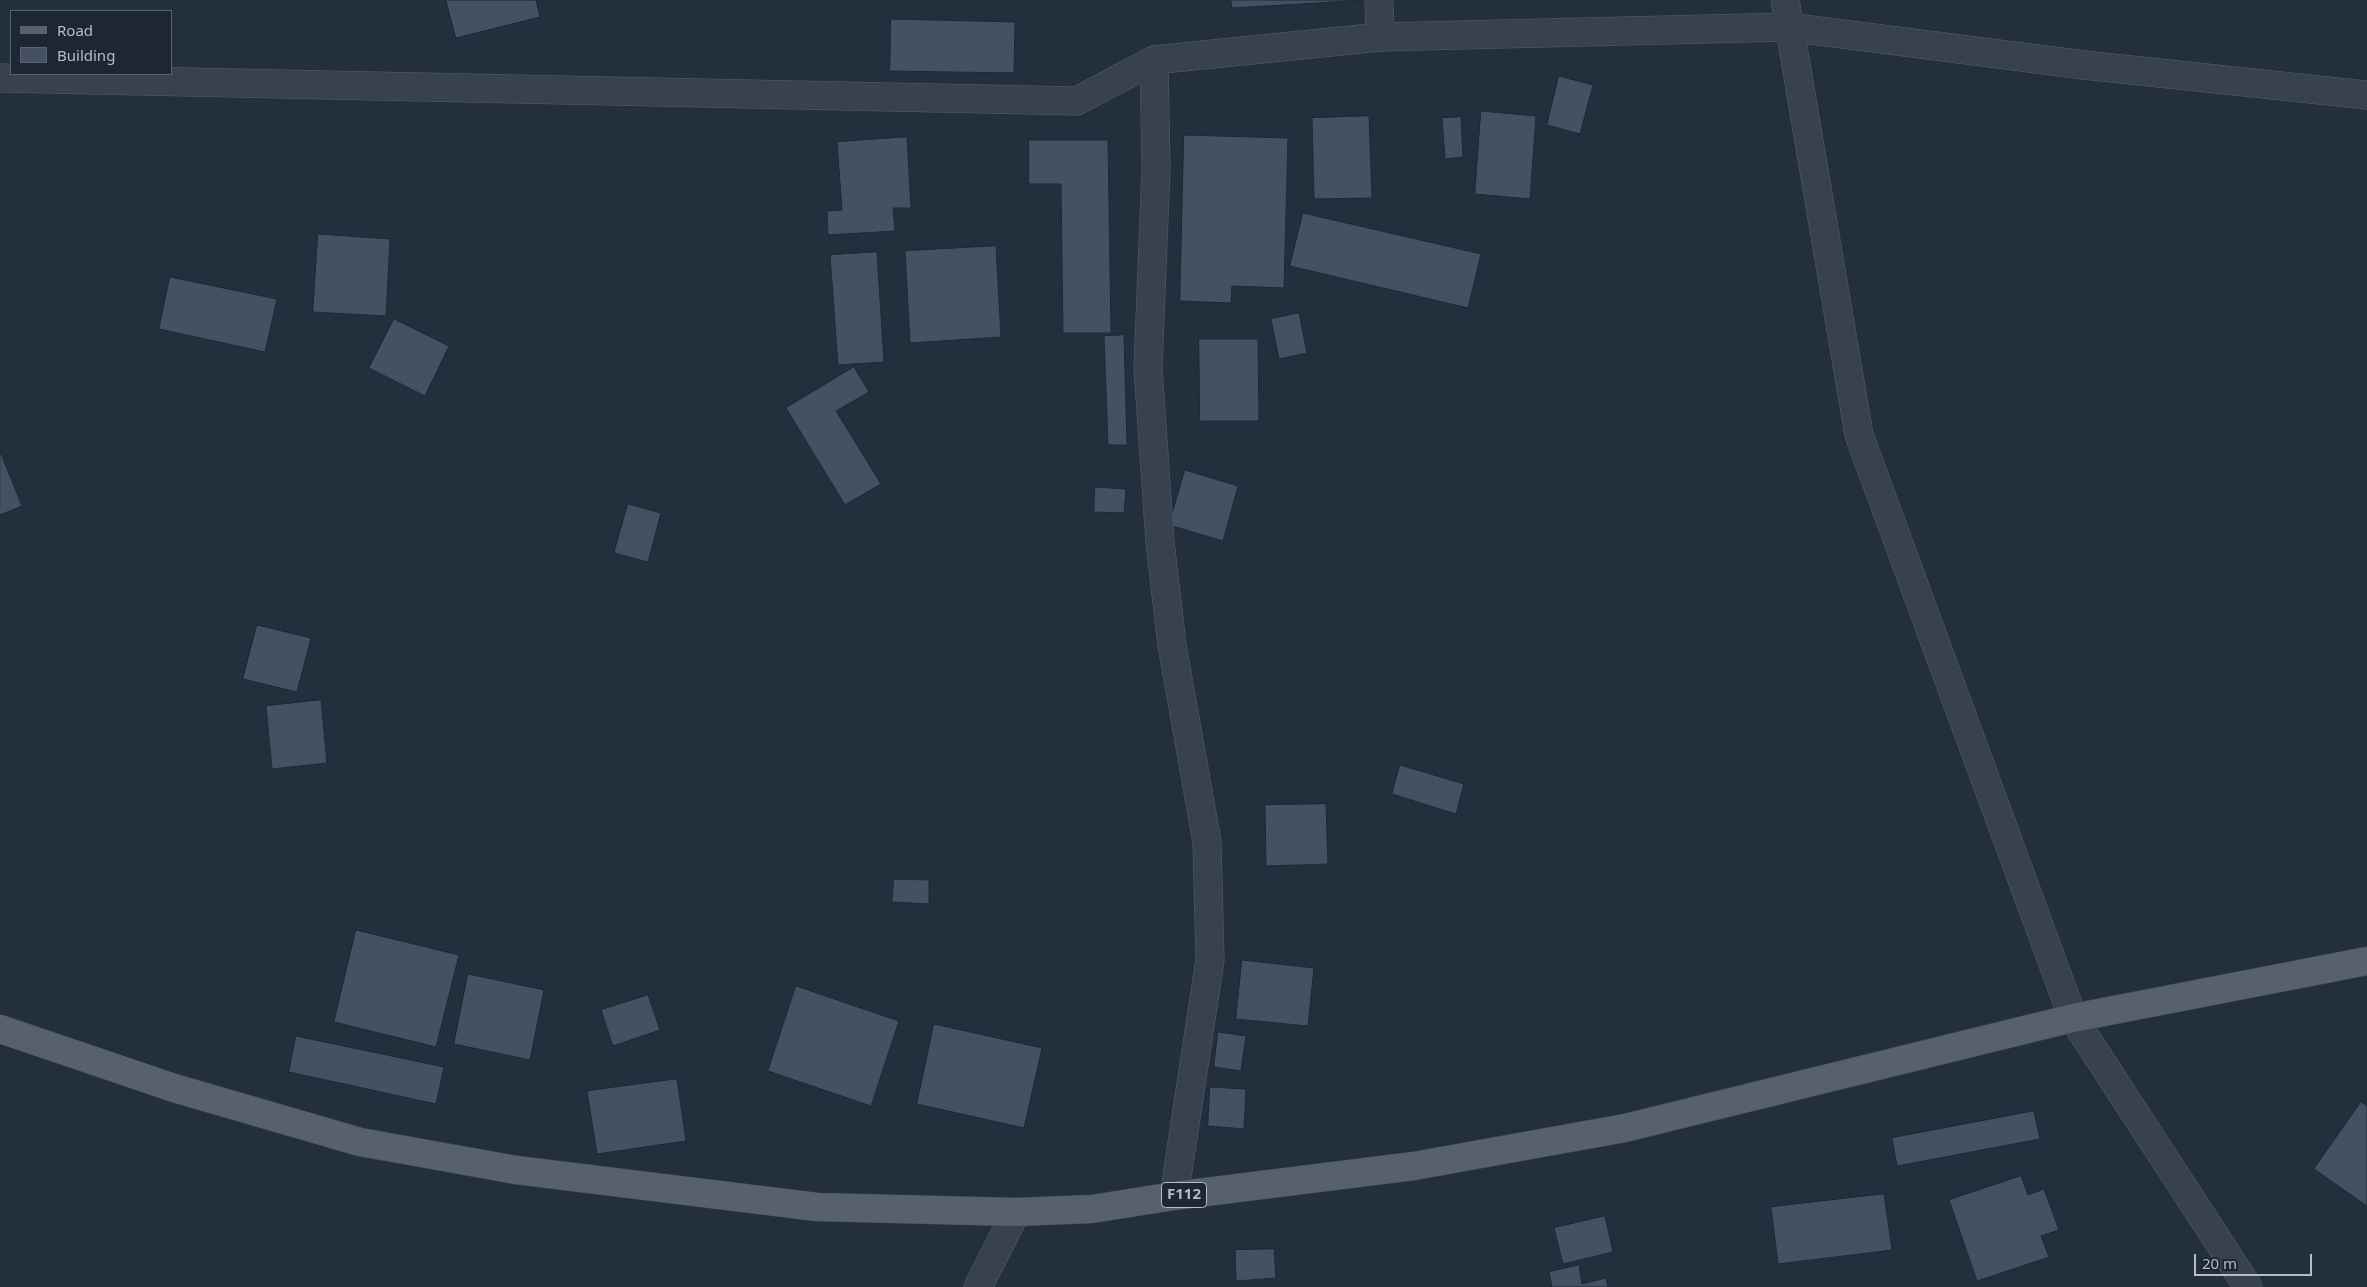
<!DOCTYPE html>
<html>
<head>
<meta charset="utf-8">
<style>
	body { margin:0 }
	#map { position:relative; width:2367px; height:1287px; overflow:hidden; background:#242f3e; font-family:"Noto Sans",sans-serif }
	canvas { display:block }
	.legend { position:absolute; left:10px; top:10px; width:162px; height:65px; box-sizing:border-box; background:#1d2633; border:1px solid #59626f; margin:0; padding:6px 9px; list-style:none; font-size:15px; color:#b4bcc9 }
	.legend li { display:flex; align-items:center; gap:10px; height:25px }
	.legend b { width:25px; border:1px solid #59626f }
	.scale { position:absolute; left:2194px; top:1254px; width:118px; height:22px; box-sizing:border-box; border:2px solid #b4bcc9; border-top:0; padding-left:6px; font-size:15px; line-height:18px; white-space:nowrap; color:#b4bcc9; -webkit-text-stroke:4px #1d2633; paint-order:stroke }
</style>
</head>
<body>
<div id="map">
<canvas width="2367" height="1287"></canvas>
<ul class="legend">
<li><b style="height:6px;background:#56606e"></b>Road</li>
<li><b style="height:14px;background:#455162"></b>Building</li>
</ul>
<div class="scale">20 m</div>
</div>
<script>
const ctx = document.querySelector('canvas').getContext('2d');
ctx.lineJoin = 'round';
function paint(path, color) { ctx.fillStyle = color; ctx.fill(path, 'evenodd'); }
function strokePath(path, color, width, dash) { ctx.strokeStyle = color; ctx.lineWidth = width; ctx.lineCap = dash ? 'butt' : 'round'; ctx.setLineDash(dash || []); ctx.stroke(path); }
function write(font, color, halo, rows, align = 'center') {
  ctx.font = font + ' "Noto Sans",sans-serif'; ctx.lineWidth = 4.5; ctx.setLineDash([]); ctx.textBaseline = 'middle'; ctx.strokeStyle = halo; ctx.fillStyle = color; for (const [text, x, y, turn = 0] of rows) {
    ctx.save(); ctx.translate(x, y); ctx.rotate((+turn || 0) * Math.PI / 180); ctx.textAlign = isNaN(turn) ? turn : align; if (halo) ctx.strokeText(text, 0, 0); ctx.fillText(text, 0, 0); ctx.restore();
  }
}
const building = new Path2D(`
	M 446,0 L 536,0 L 540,17 L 456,38 Z
	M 1231,0 L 1367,0 L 1232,8 Z
	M 891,19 L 1015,22 L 1014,73 L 890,71 Z
	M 1559,76 L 1593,85 L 1580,134 L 1547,125 Z
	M 1481,111 L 1536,116 L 1530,199 L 1475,194 Z
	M 1369,116 L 1372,198 L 1314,199 L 1312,118 Z
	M 1461,117 L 1463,157 L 1445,159 L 1442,118 Z
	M 1184,135 L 1288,138 L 1284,288 L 1232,286 L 1231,303 L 1180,301 Z
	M 907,137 L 911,208 L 893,208 L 895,231 L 828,235 L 827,211 L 842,210 L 837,142 Z
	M 1029,140 L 1108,140 L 1111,333 L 1063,333 L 1061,184 L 1029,184 Z
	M 1303,213 L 1481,254 L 1468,308 L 1290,266 Z
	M 318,234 L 390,239 L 386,316 L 313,312 Z
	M 996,246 L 1001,337 L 910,343 L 905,251 Z
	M 877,252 L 884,362 L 838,365 L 830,255 Z
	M 170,277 L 277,299 L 265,352 L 159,329 Z
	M 1299,313 L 1307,353 L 1279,359 L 1271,319 Z
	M 394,319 L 449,346 L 425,396 L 369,368 Z
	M 1124,335 L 1127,445 L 1108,445 L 1104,336 Z
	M 1199,339 L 1258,339 L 1259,421 L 1200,421 Z
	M 854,367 L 869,392 L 836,411 L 881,484 L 845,505 L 786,408 Z
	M 0,451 L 22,506 L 0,515 Z
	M 1185,470 L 1238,486 L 1223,541 L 1169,525 Z
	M 1095,487 L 1126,489 L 1124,513 L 1094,512 Z
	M 628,504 L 661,513 L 648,562 L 614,553 Z
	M 257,625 L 311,638 L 297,692 L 243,679 Z
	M 321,700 L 327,763 L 272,769 L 266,706 Z
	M 1400,765 L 1464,784 L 1456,814 L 1392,794 Z
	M 1326,804 L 1328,864 L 1266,866 L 1265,805 Z
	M 894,879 L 929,880 L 929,904 L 892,902 Z
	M 356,930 L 459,955 L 436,1047 L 334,1022 Z
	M 1242,960 L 1314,968 L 1308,1026 L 1236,1019 Z
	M 468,974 L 544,990 L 530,1060 L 454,1044 Z
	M 796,986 L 899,1021 L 871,1106 L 768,1071 Z
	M 648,995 L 660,1030 L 613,1046 L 601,1010 Z
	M 934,1024 L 1042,1048 L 1024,1128 L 917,1104 Z
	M 1218,1032 L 1246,1036 L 1241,1071 L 1214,1067 Z
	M 296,1036 L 444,1067 L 436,1104 L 289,1072 Z
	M 677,1079 L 686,1141 L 597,1154 L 587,1091 Z
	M 1210,1087 L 1246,1089 L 1244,1129 L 1208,1126 Z
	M 2361,1102 L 2367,1106 L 2367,1206 L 2314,1169 Z
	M 2034,1111 L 2040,1139 L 1897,1166 L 1892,1138 Z
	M 2021,1176 L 2028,1195 L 2044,1189 L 2059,1230 L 2041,1236 L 2049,1257 L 1977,1281 L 1949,1200 Z
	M 1884,1194 L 1892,1250 L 1778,1264 L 1771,1207 Z
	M 1605,1216 L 1613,1252 L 1563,1264 L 1554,1228 Z
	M 1274,1249 L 1276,1278 L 1236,1281 L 1235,1250 Z
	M 1579,1265 L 1582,1284 L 1606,1278 L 1608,1287 L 1552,1287 L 1549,1272 Z`);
paint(building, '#455162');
strokePath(building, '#1f2835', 1);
const minor = new Path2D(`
	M 1379,0 L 1380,37
	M 1785,0 L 1859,435 L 2073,1018
	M 1154,60 L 1156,169 L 1148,368 L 1160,542 L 1172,645 L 1207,842 L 1210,960 L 1174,1196`);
const tertiary = new Path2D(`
	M 0,78 L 1077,101 L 1154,60 L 1380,37 L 1788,27 L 2084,65 L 2367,95
	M 2073,1018 L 2248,1287
	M 978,1287 L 1016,1212`);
const primary = new Path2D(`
	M 0,1029 L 174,1088 L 360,1142 L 516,1170 L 817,1207 L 1016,1212 L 1092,1209 L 1174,1196 L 1414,1166 L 1625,1128 L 2073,1018 L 2367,961`);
strokePath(minor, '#565f6c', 29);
strokePath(tertiary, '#565f6c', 29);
strokePath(primary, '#414a57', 29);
strokePath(minor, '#38414e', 28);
strokePath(tertiary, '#38414e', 28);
strokePath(primary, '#56606e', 28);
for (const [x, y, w] of [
	[1184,1195,45]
]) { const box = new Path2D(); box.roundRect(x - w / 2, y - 12.5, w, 25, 4); ctx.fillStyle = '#1d2633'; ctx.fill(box); strokePath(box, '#b4bcc9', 1); }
write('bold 15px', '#b4bcc9', null, [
	["F112",1184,1195]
]);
</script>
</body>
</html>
